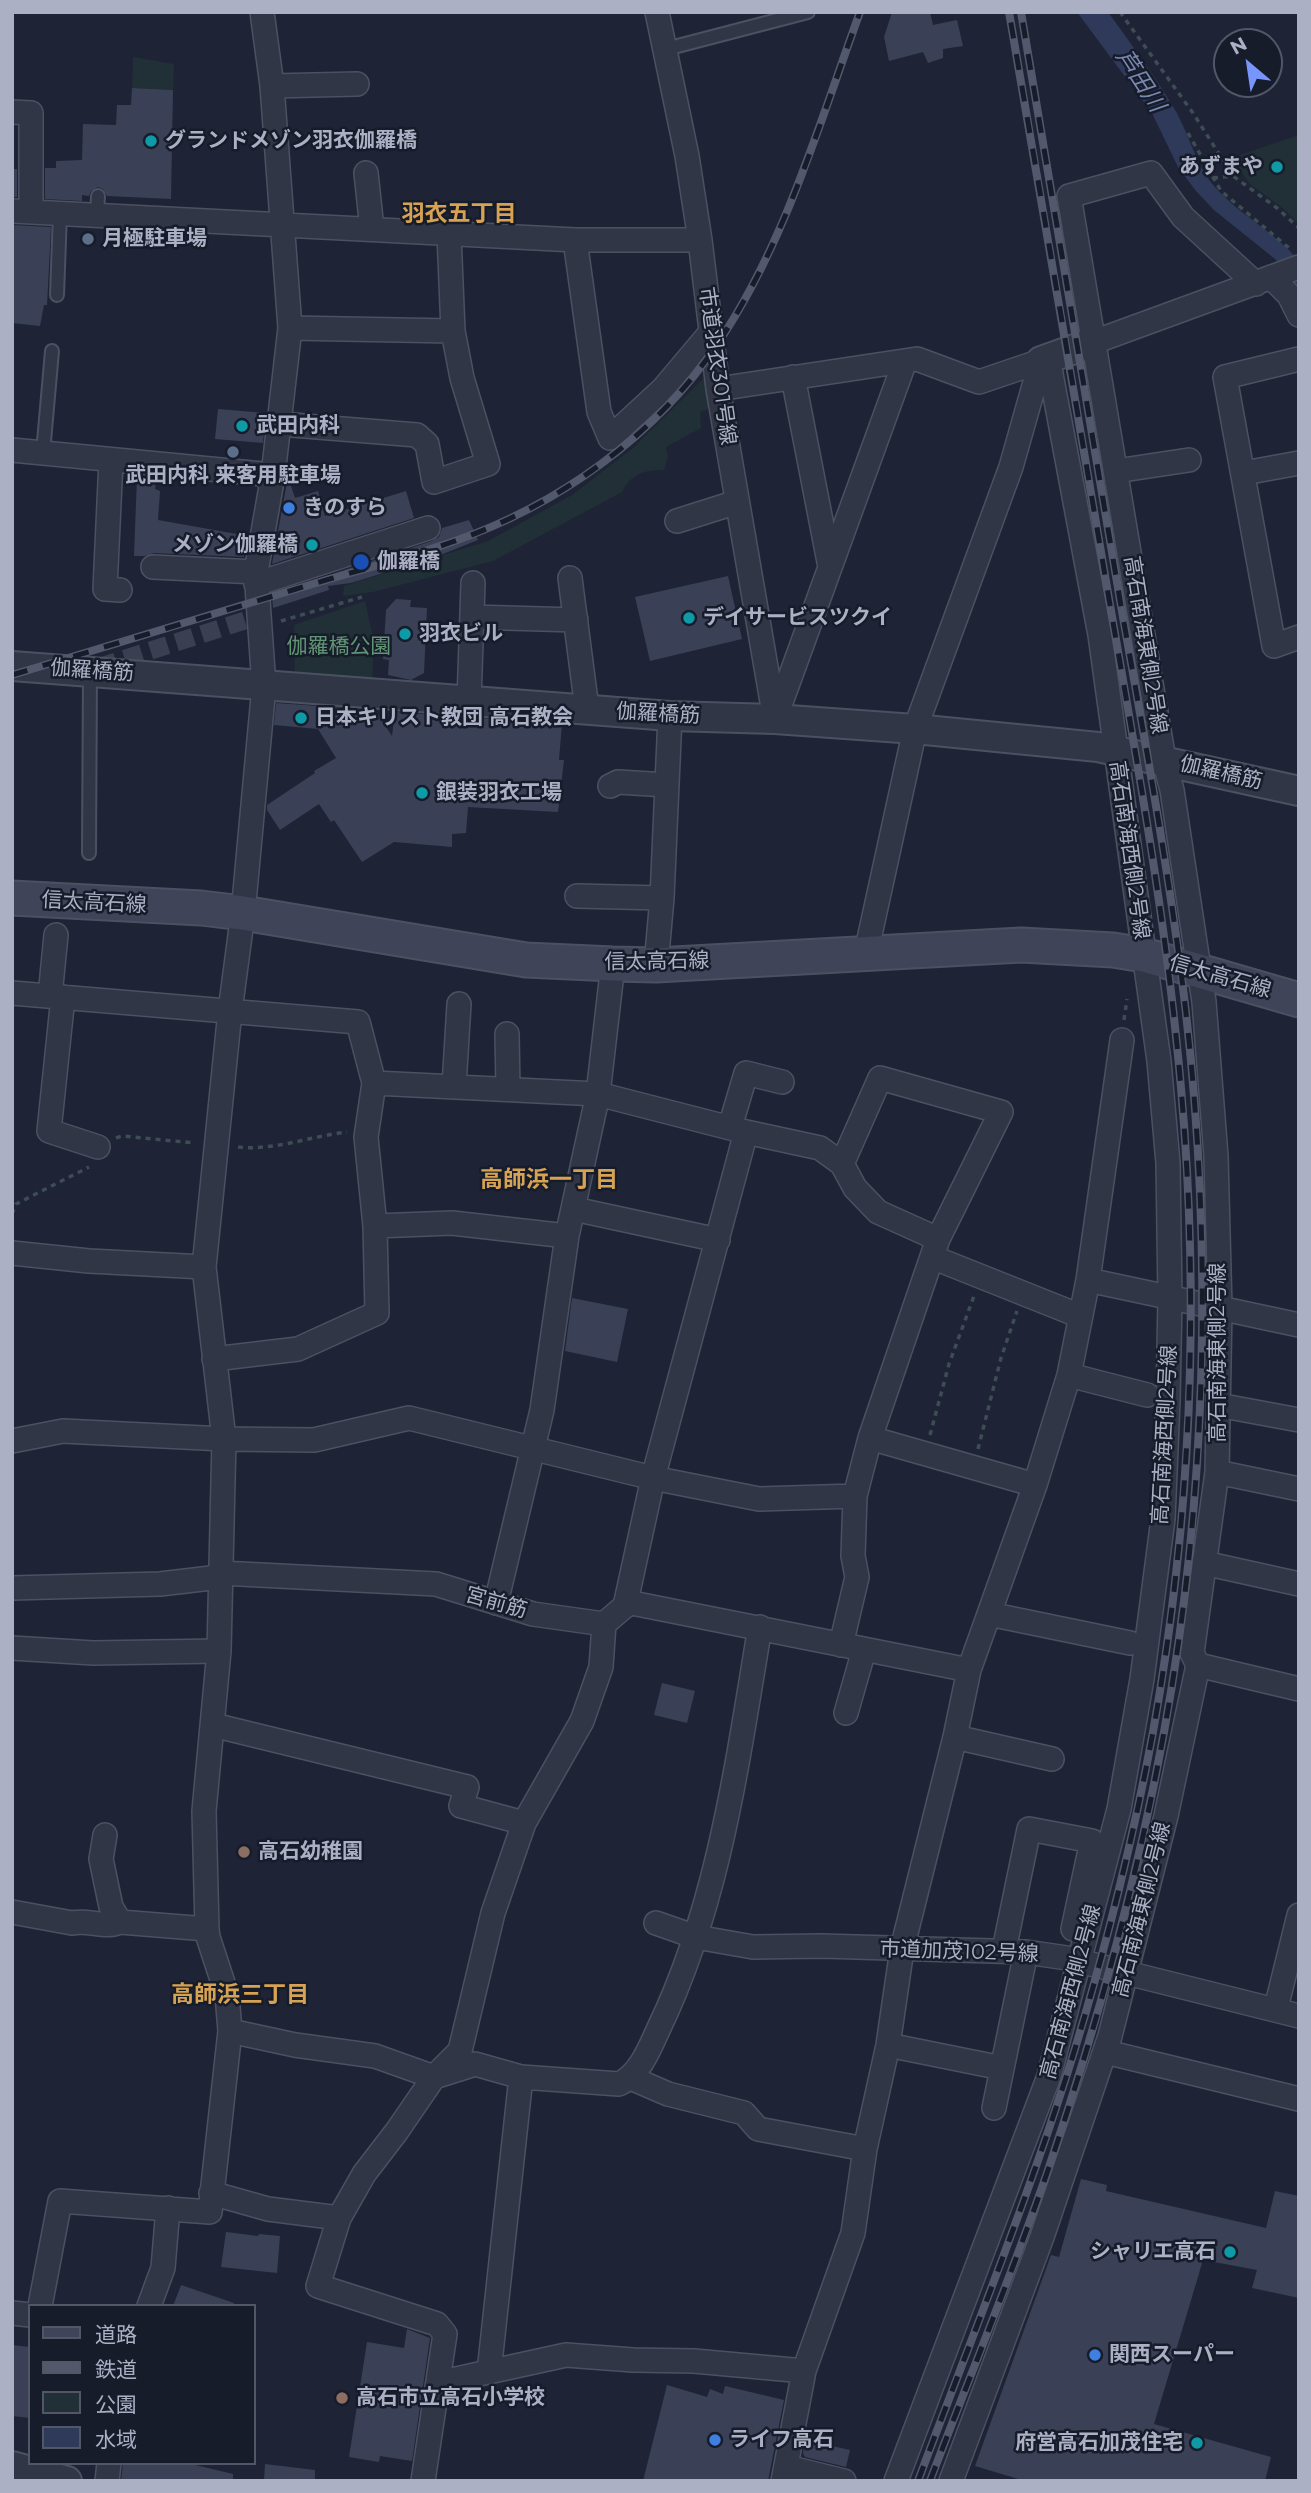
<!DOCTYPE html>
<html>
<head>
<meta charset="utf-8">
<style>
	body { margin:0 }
	#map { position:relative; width:1311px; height:2493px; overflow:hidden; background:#1e2435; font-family:Montserrat,"Noto Sans JP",sans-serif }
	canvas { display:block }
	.frame { position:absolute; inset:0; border:14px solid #abb0c4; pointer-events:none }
	.legend { position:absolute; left:28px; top:2304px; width:228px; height:161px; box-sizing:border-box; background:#171c2a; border:2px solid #525768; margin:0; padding:9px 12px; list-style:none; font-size:21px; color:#abb0c4 }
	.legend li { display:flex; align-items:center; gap:14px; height:35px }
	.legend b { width:35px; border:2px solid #525768 }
	.north { position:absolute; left:1213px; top:28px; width:70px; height:70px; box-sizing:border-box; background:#171c2a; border:2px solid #525768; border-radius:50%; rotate:331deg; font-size:19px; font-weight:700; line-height:28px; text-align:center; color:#abb0c4 }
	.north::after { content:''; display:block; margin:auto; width:24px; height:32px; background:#7895fb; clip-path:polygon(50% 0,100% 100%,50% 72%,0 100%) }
</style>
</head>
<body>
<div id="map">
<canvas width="1311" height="2493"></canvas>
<div class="frame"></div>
<ul class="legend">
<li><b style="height:9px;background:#3f4459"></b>道路</li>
<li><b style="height:9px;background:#53596d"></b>鉄道</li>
<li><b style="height:19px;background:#203036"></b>公園</li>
<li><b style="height:19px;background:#2f3a5b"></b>水域</li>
</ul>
<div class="north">N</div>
</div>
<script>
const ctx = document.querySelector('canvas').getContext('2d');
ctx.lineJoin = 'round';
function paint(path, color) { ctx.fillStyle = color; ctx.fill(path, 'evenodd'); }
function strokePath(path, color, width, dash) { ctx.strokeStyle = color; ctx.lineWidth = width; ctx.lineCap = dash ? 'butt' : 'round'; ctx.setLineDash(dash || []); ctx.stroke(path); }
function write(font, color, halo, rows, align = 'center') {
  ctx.font = font + ' Montserrat,"Noto Sans JP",sans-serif'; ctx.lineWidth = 5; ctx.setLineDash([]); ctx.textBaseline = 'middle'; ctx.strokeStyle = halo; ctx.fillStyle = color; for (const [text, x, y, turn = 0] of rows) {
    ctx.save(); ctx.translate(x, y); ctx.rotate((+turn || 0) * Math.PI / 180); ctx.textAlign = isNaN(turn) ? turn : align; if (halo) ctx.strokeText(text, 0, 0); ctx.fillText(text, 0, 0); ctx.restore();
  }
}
paint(new Path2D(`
	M 133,57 L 174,64 L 173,90 L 132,88 Z
	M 1299,135 L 1299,224 L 1284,209 L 1250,184 L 1231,158 Z
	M 705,377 L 712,407 L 700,412 L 701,428 L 666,447 L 668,457 L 664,470 C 644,470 632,473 622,492 L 493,561 L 373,592 L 343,596 L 344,586 L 488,541 L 572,495 L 633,448 Z
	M 365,601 L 374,641 L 372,682 L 295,675 L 294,625 Z`), '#203036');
paint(new Path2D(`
	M 1077,12 L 1108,12 C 1131,44 1155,76 1175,110 C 1189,134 1196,165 1214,186 C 1239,215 1274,231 1299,261 L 1299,287 L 1275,259 L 1214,210 L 1196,191 L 1178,167 L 1152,113 Z`), '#2f3a5b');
paint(new Path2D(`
	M 892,12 L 930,12 L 933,25 L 957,20 L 963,46 L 943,49 L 943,58 L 928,63 L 923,52 L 889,61 L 884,37 Z
	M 132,88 L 173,90 L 171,199 L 107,196 L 103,189 L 98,187 L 91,191 L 89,196 L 82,195 L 82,201 L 45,199 L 45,168 L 56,168 L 56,161 L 82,160 L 83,124 L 116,125 L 117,105 L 131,105 Z
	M 12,169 L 17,169 L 17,197 L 12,197 Z
	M 13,225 L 51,227 L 47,305 L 44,305 L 40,326 L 12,323 Z
	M 218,409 L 266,413 L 263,443 L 215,439 Z
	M 137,477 L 156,478 L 155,489 L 160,491 L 158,520 L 248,536 L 244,557 L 154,553 L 145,556 L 134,556 Z
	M 288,477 L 295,498 L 318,491 L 325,516 L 406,491 L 414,518 L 272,564 Z
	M 469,520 L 478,540 L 438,556 L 351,583 L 328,586 L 329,590 L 273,608 L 272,594 L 432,541 L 439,537 L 442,528 Z
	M 728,576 L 742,639 L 650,661 L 635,597 Z
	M 396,599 L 411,600 L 410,607 L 427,608 L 424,673 L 411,680 L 388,675 L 389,660 L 383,659 L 386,610 Z
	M 276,703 L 375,710 L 392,736 L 395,712 L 562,724 L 559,760 L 564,760 L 558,812 L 468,807 L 466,833 L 452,834 L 452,847 L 394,842 L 362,862 L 334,820 L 331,822 L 319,804 L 280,830 L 267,810 L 267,805 L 315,773 L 314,771 L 336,758 L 318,729 L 274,725 Z
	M 572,1298 L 628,1309 L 617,1362 L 565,1351 Z
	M 662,1683 L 695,1691 L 687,1723 L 654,1715 Z
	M 1081,2179 L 1107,2185 L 1106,2191 L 1266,2228 L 1275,2191 L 1299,2196 L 1299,2298 L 1252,2288 L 1257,2270 L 1203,2260 L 1154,2424 L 1271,2457 L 1265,2481 L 1025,2481 L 975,2466 L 1051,2255 L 1059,2257 Z
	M 226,2232 L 258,2236 L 259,2234 L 280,2236 L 277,2273 L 221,2267 Z
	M 181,2285 L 234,2303 L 233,2306 L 173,2306 Z
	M 407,2329 L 430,2338 L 412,2461 L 380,2456 L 379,2462 L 349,2457 L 367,2342 L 404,2348 Z
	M 12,2345 L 30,2347 L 30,2418 L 12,2416 Z
	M 667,2385 L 707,2397 L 710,2389 L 723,2394 L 725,2386 L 784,2400 L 768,2481 L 643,2481 Z
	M 805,2440 L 850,2450 L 846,2467 L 805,2457 L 803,2453 Z
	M 123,2463 L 187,2463 L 233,2474 L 233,2481 L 121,2481 Z
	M 265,2464 L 315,2470 L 315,2481 L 264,2481 Z`), '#3a4157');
strokePath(new Path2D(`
	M 99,667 L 259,616`), '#3a4052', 18, [18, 9]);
const service = new Path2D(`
	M 666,49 L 808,12
	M 97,215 L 98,196
	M 57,295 L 60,213
	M 43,453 L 52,351
	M 89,853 L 90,671`);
const minor = new Path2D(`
	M 657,12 L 687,156 L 700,240 L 718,389 L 775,719
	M 272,86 L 357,84
	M 12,112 L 31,113 L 31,212
	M 366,173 L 372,229
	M 12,211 L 575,240 L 700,240
	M 575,240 L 599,412 L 610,438 L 663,389 L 711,332
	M 1271,277 L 1289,295 L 1299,315
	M 290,328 L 453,331
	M 1094,342 L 1299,267
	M 1299,359 L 1225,377 L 1274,646 L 1299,637
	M 793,377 L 830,567
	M 718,389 L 917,359 L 979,382 L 1041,361
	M 280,424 L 417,435 L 427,444 L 434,482 L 488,464 L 462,378 L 453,331 L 449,234
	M 12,450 L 273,475
	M 111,460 L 105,589 L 120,590
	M 1116,471 L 1189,460
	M 1244,473 L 1299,463
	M 677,521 L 737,502
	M 153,567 L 256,572
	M 570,578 L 587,709
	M 256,584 L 428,528
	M 472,617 L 576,620
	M 469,701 L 473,583
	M 776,716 L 905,361
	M 610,786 L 618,782 L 667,785
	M 577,896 L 662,898
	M 866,953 L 915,729 L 1011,467 L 1041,361
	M 656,965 L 662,898 L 670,716
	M 12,993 L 358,1022 L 374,1083 L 366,1137 L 375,1226 L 377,1313 L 298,1349 L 214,1359
	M 50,996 L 56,935
	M 63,997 L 49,1131 L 98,1147
	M 507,1034 L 508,1089
	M 374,1083 L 598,1094 L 746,1132 L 820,1148 L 842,1164 L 855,1188 L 878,1212 L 938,1239
	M 454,1086 L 459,1004
	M 730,1127 L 746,1073 L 782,1082
	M 574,1209 L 718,1240
	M 375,1226 L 452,1223 L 567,1236
	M 12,1253 L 89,1261 L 204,1267
	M 932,1257 L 1080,1316
	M 1088,1280 L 1299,1325
	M 1069,1375 L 1147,1395
	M 1218,1405 L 1299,1420
	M 870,1438 L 1035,1485
	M 12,1441 L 63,1431 L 224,1439 L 314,1440 L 409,1418 L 653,1478 L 759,1499 L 855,1496
	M 1217,1472 L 1299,1489
	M 1204,1563 L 1299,1584
	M 12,1588 L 160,1584 L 211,1578 L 221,1573 L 436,1584 L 533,1614 L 604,1624 L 625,1606 L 632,1603 L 969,1670
	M 496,1603 L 542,1410 L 567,1236 L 598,1094 L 613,964
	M 625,1606 L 653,1478 L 746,1132
	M 989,1614 L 1130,1643
	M 841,1645 L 857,1577 L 853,1556 L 855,1496 L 870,1438 L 938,1239 L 1001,1112 L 880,1078 L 842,1164
	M 12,1648 L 93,1653 L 219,1651
	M 1198,1665 L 1299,1689
	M 846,1713 L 864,1650
	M 213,1725 L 467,1787 L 461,1806 L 524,1823
	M 955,1737 L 1052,1759
	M 105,1835 L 101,1859 L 111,1907 L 120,1922
	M 12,1912 L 72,1923 C 89,1919 104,1929 120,1922 L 207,1929
	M 656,1923 L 696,1937 L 753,1947 L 822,1946 L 1026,1952 L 1067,1958 L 1299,2016
	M 1004,1950 L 1029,1829 L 1092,1841 L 1073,1929
	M 1276,2008 L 1299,1915
	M 230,2031 L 295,2045 L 375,2056 L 434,2077 L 475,2064 L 521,2077 L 619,2084 C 639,2075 649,2050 658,2030 C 719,1904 737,1764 760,1627
	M 888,2045 L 1002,2068
	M 1114,2054 L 1299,2099
	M 631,2078 L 668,2094 L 744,2113 L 758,2129 L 865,2149
	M 994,2108 L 1026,1952
	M 211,2193 L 268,2209 L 339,2218
	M 40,2306 L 60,2201 L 210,2212 L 230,2031 L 227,1995 L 208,1937 L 207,1929 L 204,1811 L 219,1651 L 224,1439 L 204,1267 L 230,1011 L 243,913 L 264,686 L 256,572 L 273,475 L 290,328 L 272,86 L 262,12
	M 149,2306 L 163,2268 L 168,2208
	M 12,2313 L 30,2315
	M 489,2372 L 521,2077
	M 438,2383 L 566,2355 L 633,2360 L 694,2361 L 804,2371
	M 787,2467 L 844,2481
	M 107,2481 L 109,2463
	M 423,2481 L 445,2334 L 437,2324 L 318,2286 L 339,2218 L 364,2174 L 397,2131 L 434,2077 L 460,2051 L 493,1913 L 524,1823 L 582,1721 L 601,1667 L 604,1624
	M 783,2481 L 804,2371 L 853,2233 L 865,2149 L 888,2045 L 902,1949 L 955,1737 L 969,1670 L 1035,1485 L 1069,1375 L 1088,1280 L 1122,1040
	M 896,2481 L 1049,2076 L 1119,1809 L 1142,1679 L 1163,1519 L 1168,1401 L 1170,1297 L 1168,1163 L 1159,1061 L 1100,635 L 1048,358
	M 951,2481 L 1042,2237 L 1110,2036 L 1166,1816 L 1198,1665 L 1192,1653 L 1217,1472 L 1220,1308 L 1216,1156 L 1204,1002 L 1172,790 L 1164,760 L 1069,196 L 1151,173 L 1183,217 L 1256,284`);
const tertiary = new Path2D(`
	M 1041,361 L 1094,342
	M 12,666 L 670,716 L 775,719 L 915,729 L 1098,747 L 1299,791
	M 12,2466 L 67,2481`);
const secondary = new Path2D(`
	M 12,898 L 201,908 L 243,913 L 526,960 L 613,964 L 656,965 L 1021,945 L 1113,950 L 1144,955 L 1299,1000`);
strokePath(service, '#4c5161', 16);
strokePath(minor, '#4c5161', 26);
strokePath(tertiary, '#4c5161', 32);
strokePath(secondary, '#4c5161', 37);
strokePath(new Path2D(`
	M 1120,12 L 1193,113 L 1233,176 L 1277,208 L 1299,228
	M 1188,133 L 1221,191 L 1289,248
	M 1213,178 L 1233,176
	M 281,621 L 362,597
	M 1124,1020 L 1127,999
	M 116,1138 L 122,1136 L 195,1143
	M 238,1147 C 274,1151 311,1136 347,1132
	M 12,1214 L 16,1204 L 89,1167
	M 930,1435 L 949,1364 L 974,1296
	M 978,1449 L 1001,1358 L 1017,1311`), '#3d4d54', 3.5, [5, 5]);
strokePath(service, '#313646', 12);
strokePath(minor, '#313646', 23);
strokePath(tertiary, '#313646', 28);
strokePath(secondary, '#3f4459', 33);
const rail = new Path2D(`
	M 12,675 C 107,646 202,618 296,589 C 348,573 401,560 452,542 C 557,506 656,436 718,343 C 785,244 819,124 860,12
	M 918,2481 C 971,2339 1029,2197 1074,2052 C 1106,1947 1133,1840 1153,1732 C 1191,1521 1200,1302 1181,1088 C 1167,924 1137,762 1109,599 C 1076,404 1043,208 1009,12
	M 930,2481 C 969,2378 1011,2277 1047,2173 C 1096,2029 1137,1882 1164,1732 C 1207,1496 1213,1251 1186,1013 C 1170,874 1144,737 1120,600 C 1087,404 1054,208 1021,12`);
strokePath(rail, '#53596d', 8);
strokePath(rail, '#171c2a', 5, [16]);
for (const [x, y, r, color] of [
	[151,141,7,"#0f9aa8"],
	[1277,167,7,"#0f9aa8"],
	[88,239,7,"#5c6f8a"],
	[242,426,7,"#0f9aa8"],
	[233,452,7,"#5c6f8a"],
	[289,508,7,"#3f7fe0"],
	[312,545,7,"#0f9aa8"],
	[361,562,9,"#1a4fb4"],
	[689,618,7,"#0f9aa8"],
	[405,634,7,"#0f9aa8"],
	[301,718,7,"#0f9aa8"],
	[422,793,7,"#0f9aa8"],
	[244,1852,7,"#8d6e63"],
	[1230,2252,7,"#0f9aa8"],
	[1095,2355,7,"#3f7fe0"],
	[342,2398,7,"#8d6e63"],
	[715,2440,7,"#3f7fe0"],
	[1197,2443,7,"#0f9aa8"]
]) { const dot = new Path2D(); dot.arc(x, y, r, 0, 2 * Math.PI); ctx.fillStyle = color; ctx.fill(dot); strokePath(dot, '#171c2a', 2.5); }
write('bold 21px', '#abb0c4', '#171c2a', [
	["グランドメゾン羽衣伽羅橋",165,141],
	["あずまや",1263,167,"right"],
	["月極駐車場",102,239],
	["武田内科",256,426],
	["武田内科 来客用駐車場",233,476,"center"],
	["きのすら",303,508],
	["メゾン伽羅橋",298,545,"right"],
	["伽羅橋",377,562],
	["デイサービスツクイ",703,618],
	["羽衣ビル",419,634],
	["日本キリスト教団 高石教会",315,718],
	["銀装羽衣工場",436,793],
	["高石幼稚園",258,1852],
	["シャリエ高石",1216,2252,"right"],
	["関西スーパー",1109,2355],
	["高石市立高石小学校",356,2398],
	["ライフ高石",729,2440],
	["府営高石加茂住宅",1183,2443,"right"]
], 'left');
write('21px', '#abb0c4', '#171c2a', [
	["市道羽衣301号線",717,366,82],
	["高石南海東側2号線",1145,645,81],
	["伽羅橋筋",92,671,4],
	["伽羅橋筋",658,714,3],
	["伽羅橋筋",1221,773,13],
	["高石南海西側2号線",1129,850,82],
	["信太高石線",94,903,3],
	["信太高石線",657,962,-1],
	["信太高石線",1220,977,16],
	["高石南海東側2号線",1218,1353,-90],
	["高石南海西側2号線",1165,1435,-87],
	["宮前筋",496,1603,16],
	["高石南海東側2号線",1142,1910,-76],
	["市道加茂102号線",959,1952,2],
	["高石南海西側2号線",1071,1992,-75]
]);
write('21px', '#629476', '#171c2a', [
	["伽羅橋公園",339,647]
]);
write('italic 23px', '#7a88b2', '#171c2a', [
	["芦田川",1140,81,57]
]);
write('bold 23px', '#d6a253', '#171c2a', [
	["羽衣五丁目",459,214],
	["高師浜一丁目",549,1180],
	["高師浜三丁目",240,1995]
]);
</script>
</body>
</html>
